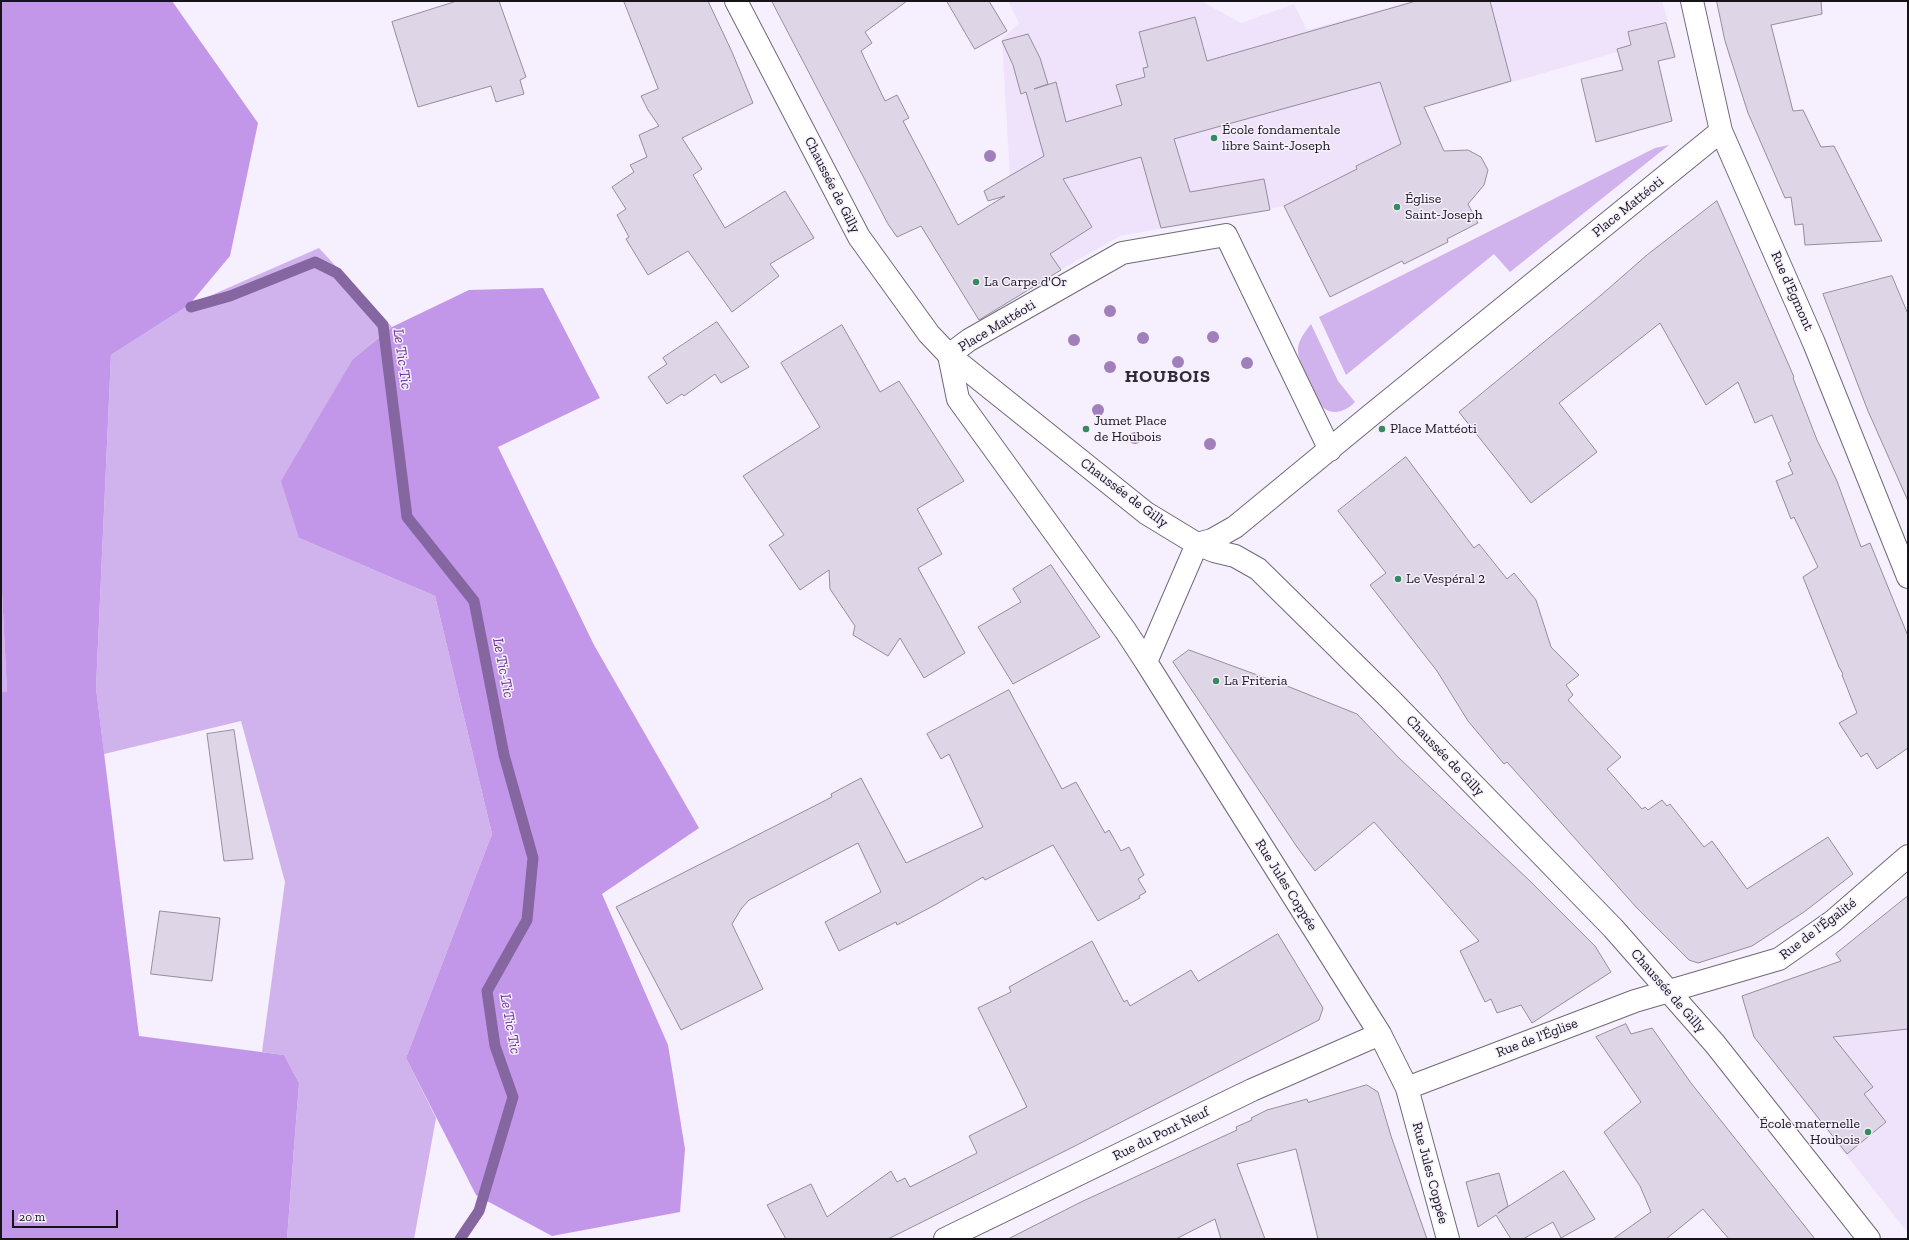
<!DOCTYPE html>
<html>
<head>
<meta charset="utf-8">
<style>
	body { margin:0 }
	#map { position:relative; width:1909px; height:1240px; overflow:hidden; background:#f6effd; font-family:"Zilla Slab",serif }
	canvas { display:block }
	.frame { position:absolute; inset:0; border:2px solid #161319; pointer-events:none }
	.scale { position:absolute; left:12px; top:1210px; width:106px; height:18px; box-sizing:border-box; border:2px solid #161319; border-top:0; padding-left:5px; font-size:12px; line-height:14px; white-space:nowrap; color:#161319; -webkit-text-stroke:3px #f6effd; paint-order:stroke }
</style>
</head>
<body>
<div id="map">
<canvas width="1909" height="1240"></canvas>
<div class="frame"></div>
<div class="scale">20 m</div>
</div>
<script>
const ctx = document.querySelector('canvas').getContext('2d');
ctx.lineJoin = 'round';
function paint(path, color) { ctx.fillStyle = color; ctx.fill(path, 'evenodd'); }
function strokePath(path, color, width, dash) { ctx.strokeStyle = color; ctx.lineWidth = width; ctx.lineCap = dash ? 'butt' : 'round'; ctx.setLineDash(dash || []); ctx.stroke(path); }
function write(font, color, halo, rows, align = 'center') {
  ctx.font = font + ' "Zilla Slab",serif'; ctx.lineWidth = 3; ctx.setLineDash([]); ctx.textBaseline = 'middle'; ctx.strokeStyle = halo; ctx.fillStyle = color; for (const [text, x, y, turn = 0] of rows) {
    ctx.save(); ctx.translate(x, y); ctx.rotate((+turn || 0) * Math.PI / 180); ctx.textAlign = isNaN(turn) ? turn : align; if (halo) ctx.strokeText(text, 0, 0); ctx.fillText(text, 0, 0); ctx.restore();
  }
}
paint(new Path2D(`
	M 1008,1 L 1201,1 L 1241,23 L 1294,4 L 1307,30 L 1414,1 L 1662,1 L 1668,21 L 1627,31 L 1631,48 L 1474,93 L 1470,78 L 1420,95 L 1427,116 L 1401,144 L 1356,166 L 1357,170 L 1286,206 L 1120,236 L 1060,270 L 1051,257 L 1010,177 L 1002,39 L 1019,23 Z
	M 1908,1026 L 1908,1233 L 1768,1056 L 1783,1045 L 1830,1052 L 1836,1038 Z`), '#efe3fc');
paint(new Path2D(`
	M 1669,145 L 1510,272 L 1494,254 L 1346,375 L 1319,317 L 1655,148 Z
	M 319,248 L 392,327 L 353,359 L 299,538 L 435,596 L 492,834 L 406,1058 L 436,1118 L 414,1239 L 287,1239 L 299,1083 L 284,1055 L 262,1052 L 285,882 L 241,721 L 104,754 L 96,688 L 111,355 L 189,305 Z
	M 1311,324 L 1338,381 L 1355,402 C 1347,411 1331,417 1322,406 C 1316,400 1313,388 1310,381 C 1305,372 1299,362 1298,352 C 1297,341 1305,332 1311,324 Z
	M 1,572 L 7,692 L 1,692 Z`), '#d0b3ec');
paint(new Path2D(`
	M 1,1 L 172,1 L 258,123 L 230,256 L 189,305 L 111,355 L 96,688 L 139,1036 L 284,1055 L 299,1083 L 287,1239 L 1,1239 L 1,692 L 7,692 L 1,572 Z
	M 543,288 L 600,398 L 498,447 L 594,645 L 699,828 L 602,894 L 668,1045 L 685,1149 L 680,1212 L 552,1236 L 476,1195 L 406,1058 L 492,834 L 435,596 L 299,538 L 281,481 L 353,359 L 392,327 L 469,290 Z`), '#c297e9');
strokePath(new Path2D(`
	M 191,307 L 230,296 L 315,262 L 337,273 L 383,325 L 407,517 L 474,601 L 504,755 L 533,858 L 527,920 L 487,991 L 495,1046 L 513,1097 L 479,1211 L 460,1239`), '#8566a1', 11);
const building = new Path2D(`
	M 457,1 L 499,1 L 526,77 L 520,80 L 524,94 L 496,102 L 491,86 L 418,107 L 392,22 Z
	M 624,1 L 708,1 L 732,52 L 753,103 L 682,138 L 702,169 L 693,175 L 725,228 L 785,191 L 814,238 L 770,264 L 779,276 L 732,312 L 688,251 L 648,275 L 626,239 L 629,237 L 617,215 L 626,209 L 612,187 L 634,172 L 630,165 L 647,157 L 639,135 L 659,126 L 648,110 L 641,96 L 658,89 Z
	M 772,1 L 907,1 L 865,32 L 872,43 L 861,51 L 885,101 L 897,95 L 909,118 L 903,121 L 958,225 L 1005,196 L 988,201 L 984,191 L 1044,156 L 1026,92 L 1021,94 L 1013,65 L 1002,41 L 1028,34 L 1040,58 L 1048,84 L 1034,89 L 1056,82 L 1066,122 L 1122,105 L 1116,85 L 1145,77 L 1143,68 L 1148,67 L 1139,32 L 1195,17 L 1207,61 L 1416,1 L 1490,1 L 1511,81 L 1424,107 L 1444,151 L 1468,150 L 1481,157 L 1488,170 L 1484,185 L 1468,204 L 1478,223 L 1447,239 L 1448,242 L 1404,264 L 1402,261 L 1330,297 L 1284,206 L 1357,169 L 1356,166 L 1401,144 L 1380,82 L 1174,139 L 1190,192 L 1264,179 L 1270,210 L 1161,228 L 1141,157 L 1063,179 L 1092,227 L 1050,254 L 1061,270 L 979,320 L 921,226 L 897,237 L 888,224 Z
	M 947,1 L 989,1 L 1007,31 L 975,49 Z
	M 1717,1 L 1821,1 L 1822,14 L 1771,25 L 1793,111 L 1803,110 L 1821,147 L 1834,146 L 1882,241 L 1805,245 L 1803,224 L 1795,225 L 1791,197 L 1785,198 L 1748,113 L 1725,41 Z
	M 1666,23 L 1675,57 L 1658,61 L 1672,121 L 1596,142 L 1581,79 L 1623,70 L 1617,49 L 1631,45 L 1628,32 Z
	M 1717,201 L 1794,377 L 1793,378 L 1817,440 L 1837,481 L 1861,547 L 1870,543 L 1908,636 L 1908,748 L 1877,769 L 1867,753 L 1861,757 L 1839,723 L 1857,713 L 1842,675 L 1843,674 L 1839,667 L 1803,577 L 1818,567 L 1794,517 L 1791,519 L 1776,481 L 1793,474 L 1788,463 L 1791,461 L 1772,415 L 1755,423 L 1738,382 L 1706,405 L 1660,323 L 1559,403 L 1597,452 L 1531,503 L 1459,412 L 1600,296 L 1647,255 Z
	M 1892,276 L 1908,314 L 1908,501 L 1868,411 L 1823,294 Z
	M 717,322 L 749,367 L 721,383 L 715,374 L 684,396 L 682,394 L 667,404 L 648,377 L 667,364 L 663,358 Z
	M 842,325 L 880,392 L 899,381 L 964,481 L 917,509 L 942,554 L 918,568 L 965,653 L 924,678 L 900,638 L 888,656 L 853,635 L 855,626 L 830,589 L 829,570 L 800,590 L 769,545 L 784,535 L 743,476 L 820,427 L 781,363 Z
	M 1406,457 L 1474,548 L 1479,544 L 1507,579 L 1514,573 L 1536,600 L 1551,647 L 1579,675 L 1566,685 L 1573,695 L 1568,700 L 1621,757 L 1607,769 L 1642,809 L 1645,807 L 1648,810 L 1662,800 L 1667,806 L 1670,804 L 1704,847 L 1712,841 L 1747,889 L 1828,837 L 1853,874 L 1804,912 L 1752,946 L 1698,963 L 1689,960 L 1636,907 L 1507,762 L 1504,764 L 1468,721 L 1437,671 L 1370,585 L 1386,573 L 1338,511 Z
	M 1051,565 L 1100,637 L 1013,684 L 978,627 L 1021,602 L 1013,589 Z
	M 1189,650 L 1282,684 L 1357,714 L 1399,758 L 1530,881 L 1595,946 L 1611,972 L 1532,1023 L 1521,1005 L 1497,1013 L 1491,999 L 1485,1002 L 1460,951 L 1479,941 L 1374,822 L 1315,871 L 1297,847 L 1173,662 Z
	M 1009,690 L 1062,789 L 1076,782 L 1105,833 L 1109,830 L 1121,851 L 1129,847 L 1144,875 L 1138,879 L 1146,892 L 1139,896 L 1140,898 L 1098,921 L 1053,845 L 985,880 L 983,877 L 935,905 L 897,925 L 896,922 L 839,951 L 825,922 L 881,892 L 858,843 L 749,900 L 741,909 L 732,924 L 763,989 L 681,1030 L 616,907 L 832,797 L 831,794 L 861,778 L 906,863 L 983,827 L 949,754 L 941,759 L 927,734 Z
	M 234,730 L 253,859 L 224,861 L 207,734 Z
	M 1908,896 L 1908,1029 L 1833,1037 L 1873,1087 L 1864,1094 L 1886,1122 L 1847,1154 L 1754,1037 L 1742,996 L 1841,961 L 1836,954 Z
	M 160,911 L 220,918 L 212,981 L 151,974 Z
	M 1278,934 L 1323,1008 L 1319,1020 L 1073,1147 L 888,1239 L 786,1239 L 767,1205 L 811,1184 L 827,1217 L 891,1171 L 897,1182 L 905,1178 L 910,1187 L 977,1153 L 969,1136 L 1027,1107 L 978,1008 L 1011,992 L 1009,987 L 1092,941 L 1124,1002 L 1127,1000 L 1130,1006 L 1191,970 L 1198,981 Z
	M 1626,1024 L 1631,1034 L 1652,1028 L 1691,1083 L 1815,1239 L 1729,1239 L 1703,1209 L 1666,1239 L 1613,1239 L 1651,1212 L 1640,1186 L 1604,1132 L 1641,1102 L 1596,1037 Z
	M 1367,1085 L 1378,1092 L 1391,1136 L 1427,1239 L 1318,1239 L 1296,1149 L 1237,1164 L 1265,1239 L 1221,1239 L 1215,1219 L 1176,1239 L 1008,1239 L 1081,1202 L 1237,1130 L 1236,1127 L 1252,1120 L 1251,1118 L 1267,1110 L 1307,1099 L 1308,1102 Z
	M 1564,1171 L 1595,1219 L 1561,1238 L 1553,1222 L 1523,1239 L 1511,1239 L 1496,1215 L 1478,1227 L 1466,1182 L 1499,1173 L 1508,1206 L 1498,1213 Z`);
paint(building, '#ded5e7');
strokePath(building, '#958d9e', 1);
const minor = new Path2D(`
	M 1692,1 L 1721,131 L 1814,343 L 1908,577
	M 1146,662 L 1125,630 L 958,399 L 949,355 L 969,340 L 1122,253 L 1226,235 L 1330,450
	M 1407,1088 L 1635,1001 L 1779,959 L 1833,921 L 1908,856
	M 945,1239 L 1252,1090 L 1380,1034
	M 1448,1239 L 1407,1088 L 1380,1034 L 1146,662 L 1197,544 L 1212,540 L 1235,527 L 1371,415 L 1721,131`);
const tertiary = new Path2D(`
	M 736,1 L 859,237 L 929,334 L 949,355 L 1146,513 L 1197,544 L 1214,551 L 1235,556 L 1258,569 L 1390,699 L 1613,928 L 1715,1044 L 1869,1239`);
strokePath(minor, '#716979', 24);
strokePath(tertiary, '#716979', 24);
strokePath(minor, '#fff', 22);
strokePath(tertiary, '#fff', 22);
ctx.fillStyle = '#a17fba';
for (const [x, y] of [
	[990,156],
	[1110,311],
	[1213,337],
	[1143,338],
	[1074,340],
	[1178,362],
	[1247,363],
	[1110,367],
	[1098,410],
	[1135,438],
	[1210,444]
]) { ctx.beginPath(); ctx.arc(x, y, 6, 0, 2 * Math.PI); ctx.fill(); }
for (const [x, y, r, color] of [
	[1214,138,4,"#358b5e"],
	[1397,207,4,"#358b5e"],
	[976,282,4,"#358b5e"],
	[1086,429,4,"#358b5e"],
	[1382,429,4,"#358b5e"],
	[1398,579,4,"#358b5e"],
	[1216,681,4,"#358b5e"],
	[1868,1132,4,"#358b5e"]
]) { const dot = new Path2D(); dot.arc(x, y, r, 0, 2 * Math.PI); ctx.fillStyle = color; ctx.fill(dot); strokePath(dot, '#f6effd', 1.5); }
write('14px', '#161319', '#f6effd', [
	["École fondamentale",1222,130],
	["libre Saint-Joseph",1222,146],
	["Église",1405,199],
	["Saint-Joseph",1405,215],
	["La Carpe d'Or",984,282],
	["Jumet Place",1094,421],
	["de Houbois",1094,437],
	["Place Mattéoti",1390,429],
	["Le Vespéral 2",1406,579],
	["La Friteria",1224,681],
	["École maternelle",1860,1124,"right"],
	["Houbois",1860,1140,"right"]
], 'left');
write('14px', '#161319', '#f6effd', [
	["Chaussée de Gilly",832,185,63],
	["Place Mattéoti",1628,207,-39],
	["Rue d'Egmont",1792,291,66],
	["Place Mattéoti",997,326,-31],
	["Chaussée de Gilly",1124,493,37],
	["Chaussée de Gilly",1445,756,46],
	["Rue Jules Coppée",1286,885,58],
	["Rue de l'Égalité",1818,929,-37],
	["Chaussée de Gilly",1668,991,49],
	["Rue de l'Église",1537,1038,-21],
	["Rue du Pont Neuf",1161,1134,-26],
	["Rue Jules Coppée",1430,1173,75]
]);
write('italic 15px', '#683191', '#f6effd', [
	["Le Tic-Tic",402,359,82],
	["Le Tic-Tic",503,668,79],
	["Le Tic-Tic",510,1024,80]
]);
ctx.letterSpacing = '1px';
write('bold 18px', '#322b39', '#f6effd', [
	["HOUBOIS",1168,377]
]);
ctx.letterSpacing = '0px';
</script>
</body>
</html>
